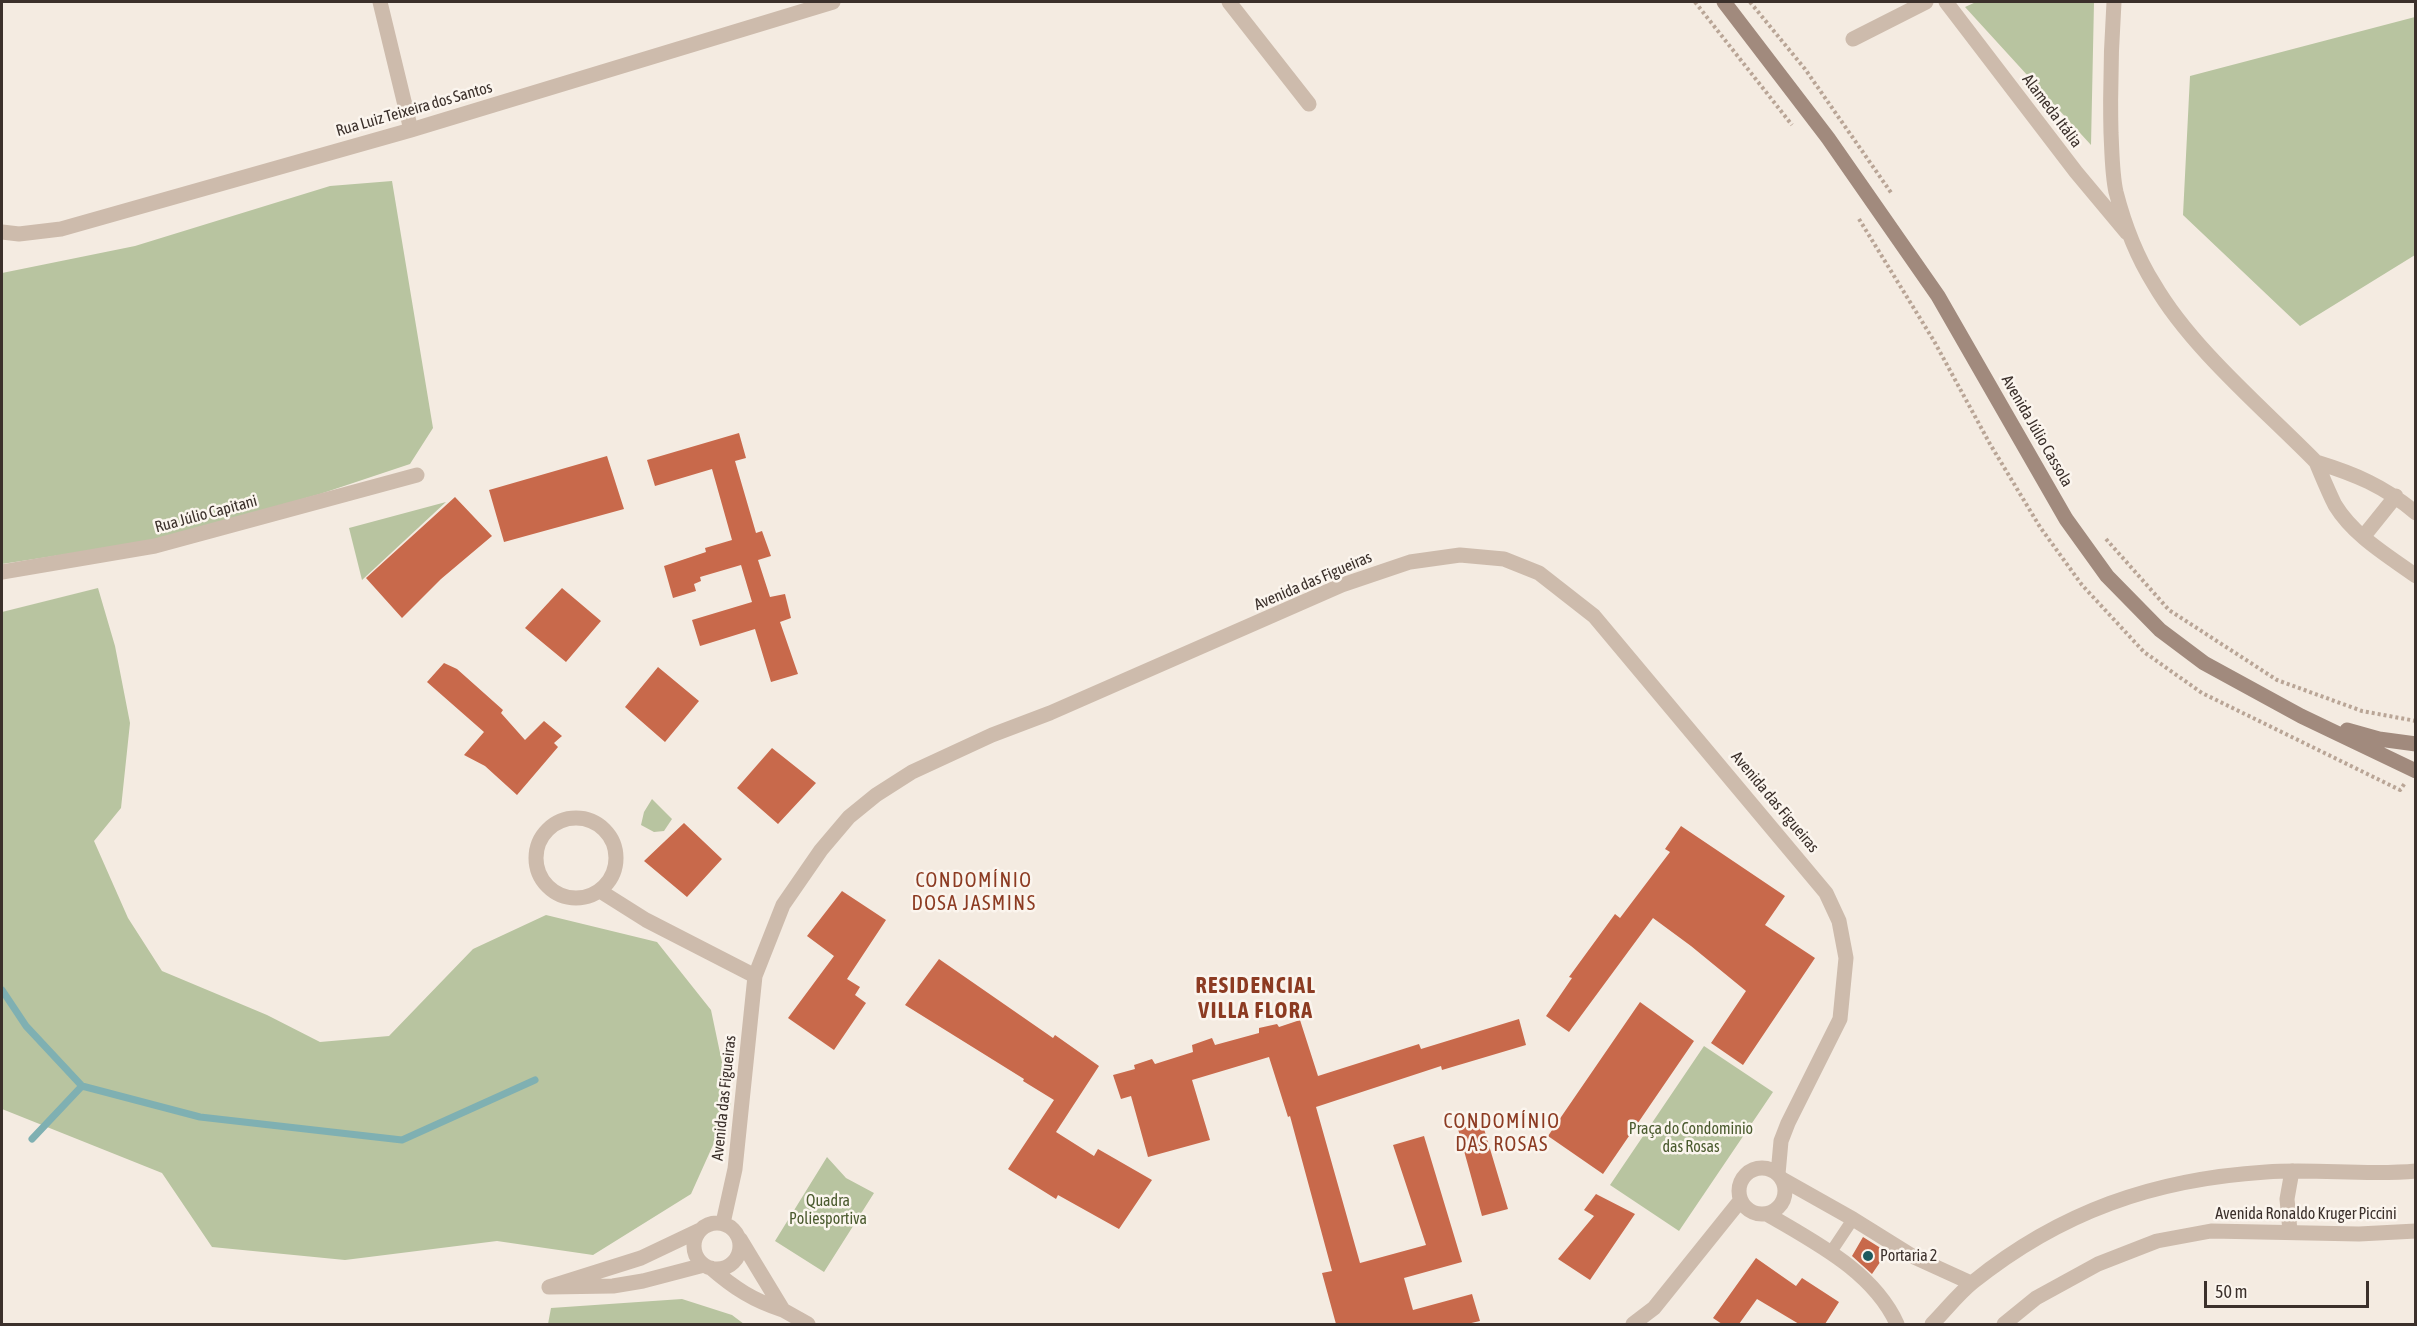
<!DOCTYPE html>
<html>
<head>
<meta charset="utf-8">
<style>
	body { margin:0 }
	#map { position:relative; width:2417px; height:1326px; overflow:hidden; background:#f4ebe1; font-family:"Asap Condensed",sans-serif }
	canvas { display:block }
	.frame { position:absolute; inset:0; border:3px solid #3b302b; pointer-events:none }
	.scale { position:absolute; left:2204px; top:1281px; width:165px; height:27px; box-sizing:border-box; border:3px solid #3b302b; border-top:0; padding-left:8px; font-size:18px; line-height:21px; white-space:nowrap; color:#3b302b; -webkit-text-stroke:4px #fbf5ee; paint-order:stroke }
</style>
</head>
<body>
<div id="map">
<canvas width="2417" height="1326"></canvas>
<div class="frame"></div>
<div class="scale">50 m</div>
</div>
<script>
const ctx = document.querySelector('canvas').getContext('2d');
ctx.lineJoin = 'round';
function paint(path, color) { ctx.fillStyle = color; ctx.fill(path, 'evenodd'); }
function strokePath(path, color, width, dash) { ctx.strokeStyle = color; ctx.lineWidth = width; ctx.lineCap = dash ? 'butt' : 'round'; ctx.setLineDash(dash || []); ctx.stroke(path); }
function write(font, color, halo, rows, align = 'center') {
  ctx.font = font + ' "Asap Condensed",sans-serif'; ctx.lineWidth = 5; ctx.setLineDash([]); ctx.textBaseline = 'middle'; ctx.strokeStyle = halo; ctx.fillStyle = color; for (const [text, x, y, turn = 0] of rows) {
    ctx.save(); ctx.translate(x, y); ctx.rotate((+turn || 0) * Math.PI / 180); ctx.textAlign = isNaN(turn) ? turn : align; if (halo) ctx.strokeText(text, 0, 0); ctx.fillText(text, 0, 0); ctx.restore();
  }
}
paint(new Path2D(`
	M 1976,2 L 2094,2 L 2091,145 L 1965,7 Z
	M 2415,17 L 2415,255 L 2300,326 L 2183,215 L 2190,76 Z
	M 392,181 L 433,428 L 410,464 L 320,494 L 158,540 L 2,564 L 2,273 L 135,246 L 330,186 Z
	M 446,502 L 362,580 L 349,528 Z
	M 98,588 L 115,646 L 130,723 L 121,808 L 94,841 L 128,918 L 162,971 L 267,1015 L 320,1042 L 389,1036 L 473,949 L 546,915 L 657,942 L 711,1010 L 731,1105 L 691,1194 L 593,1255 L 497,1241 L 345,1260 L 212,1247 L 162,1173 L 2,1109 L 2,612 Z
	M 652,799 L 672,819 L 664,831 L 654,832 L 641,825 L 644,812 Z
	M 1704,1046 L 1773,1092 L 1679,1231 L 1610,1185 Z
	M 827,1157 L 846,1178 L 874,1193 L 824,1272 L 775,1241 Z
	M 682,1299 L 732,1315 L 744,1324 L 548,1324 L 551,1308 Z`), '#b8c4a0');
strokePath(new Path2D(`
	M 2,990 L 26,1026 L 82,1086 L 200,1117 L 402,1140 L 535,1080
	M 32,1139 L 82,1086`), '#7fb0b2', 7);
paint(new Path2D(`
	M 739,433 L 746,458 L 735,461 L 756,533 L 762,531 L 771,556 L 758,560 L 770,597 L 785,594 L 791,618 L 780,622 L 798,674 L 771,682 L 755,629 L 700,646 L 692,620 L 752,602 L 741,565 L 700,577 L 701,581 L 694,584 L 696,591 L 673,598 L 664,566 L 706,552 L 705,548 L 732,540 L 712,469 L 655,486 L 647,460 Z
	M 607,456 L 624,509 L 504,542 L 489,490 Z
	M 455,497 L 492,536 L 441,579 L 402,618 L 366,578 Z
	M 562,588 L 601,621 L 566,662 L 525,628 Z
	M 444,663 L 457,669 L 503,710 L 501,713 L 525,740 L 544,721 L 562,736 L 554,743 L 558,747 L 517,795 L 485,766 L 464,755 L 484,732 L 427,682 Z
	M 658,667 L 699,701 L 665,742 L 625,707 Z
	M 772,748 L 816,783 L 778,824 L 737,788 Z
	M 684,823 L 722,859 L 687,897 L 644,861 Z
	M 1681,826 L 1785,896 L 1765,925 L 1815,958 L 1743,1065 L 1711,1043 L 1746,991 L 1691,946 L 1653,918 L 1569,1032 L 1546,1016 L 1572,978 L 1569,977 L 1615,914 L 1620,918 L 1670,852 L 1665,849 Z
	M 842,891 L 886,920 L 847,979 L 860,987 L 855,995 L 866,1003 L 834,1050 L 788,1018 L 834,956 L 807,936 Z
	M 939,959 L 1053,1038 L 1055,1035 L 1099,1066 L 1056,1132 L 1094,1156 L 1098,1149 L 1152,1180 L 1119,1229 L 1058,1195 L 1056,1199 L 1008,1169 L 1054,1100 L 1023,1081 L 1024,1079 L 905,1005 Z
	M 1640,1002 L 1694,1041 L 1603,1174 L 1548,1136 Z
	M 1519,1019 L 1526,1045 L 1442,1070 L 1441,1066 L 1316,1107 L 1360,1263 L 1426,1245 L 1393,1145 L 1424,1136 L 1462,1262 L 1404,1278 L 1413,1310 L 1472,1294 L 1480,1321 L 1467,1324 L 1336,1324 L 1322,1273 L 1332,1271 L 1290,1116 L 1288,1117 L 1269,1057 L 1192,1080 L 1210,1140 L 1148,1157 L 1131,1096 L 1121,1099 L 1113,1075 L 1135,1069 L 1134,1065 L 1152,1059 L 1155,1064 L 1193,1052 L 1192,1045 L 1212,1038 L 1215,1045 L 1259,1033 L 1259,1028 L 1277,1024 L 1279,1027 L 1300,1020 L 1318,1076 L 1419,1044 L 1421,1049 Z
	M 1482,1122 L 1508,1209 L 1482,1216 L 1458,1129 Z
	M 1596,1194 L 1635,1214 L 1590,1280 L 1558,1259 L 1594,1216 L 1584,1210 Z
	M 1863,1237 L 1887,1252 L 1872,1274 L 1852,1256 Z
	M 1756,1258 L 1796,1286 L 1802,1278 L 1839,1302 L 1825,1324 L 1799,1324 L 1757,1299 L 1739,1324 L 1722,1324 L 1713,1318 Z`), '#c8694b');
strokePath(new Path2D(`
	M 1695,2 L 1792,125
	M 1750,2 L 1805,69 L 1892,194
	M 1859,219 L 1934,341 L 1990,444 L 2040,527 L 2082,585 L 2144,652 L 2202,693 L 2400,790 L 2405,783
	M 2106,539 L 2169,610 L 2277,680 L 2362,711 L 2416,721`), '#b9a596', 4, [3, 3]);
strokePath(new Path2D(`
	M 1831,1252 L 1853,1219`), '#cdbbac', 12);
strokePath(new Path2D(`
	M 380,2 L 411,130
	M 1229,2 L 1309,104
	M 1946,2 L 2076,172 L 2127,233
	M 2114,2 C 2111,46 2110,89 2111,133 C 2112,152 2112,174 2116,192 C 2124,223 2137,257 2154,284 C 2191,348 2264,409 2316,462
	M 1853,39 L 1926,2
	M 2,232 L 19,234 L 61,229 L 411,130 L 833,2
	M 2416,513 C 2384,486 2355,474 2316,462 C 2322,476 2328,491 2335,505 C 2354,536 2387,555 2416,576
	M 2363,537 L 2396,496
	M 2,572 L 155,546 L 417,475
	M536 858a40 40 0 1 1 80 0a40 40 0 1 1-80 0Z
	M 600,891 L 646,920 L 755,976
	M1739 1191a23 23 0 1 1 46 0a23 23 0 1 1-46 0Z
	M 1782,1179 L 1853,1219 L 1914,1257 L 1971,1283
	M 1767,1214 C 1814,1242 1873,1271 1897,1324
	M 723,1223 L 735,1169 L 755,976 L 783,905 L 821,850 L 849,817 L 876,795 L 912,772 L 992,735 L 1050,713 L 1342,585 L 1410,562 L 1460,555 L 1504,559 L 1539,573 L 1594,616 L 1826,893 L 1839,921 L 1846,958 L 1840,1019 L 1788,1123 L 1781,1141 L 1778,1174
	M694 1246a23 23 0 1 1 46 0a23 23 0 1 1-46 0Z
	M 700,1230 L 641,1258 L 549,1287 L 613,1286 L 643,1281 L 704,1265
	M 2290,1231 L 2287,1199 L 2292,1171
	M 711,1268 C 734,1288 754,1301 783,1310 L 740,1239
	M 783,1310 L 808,1324
	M 1633,1324 L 1654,1308 L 1740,1201
	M 1932,1324 C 1945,1311 1958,1294 1973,1282 C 2060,1212 2154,1179 2266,1172 C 2315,1168 2366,1176 2416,1171
	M 2004,1324 L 2036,1298 L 2098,1264 L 2157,1241 L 2211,1231 L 2359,1234 L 2416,1231`), '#cdbbac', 15);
strokePath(new Path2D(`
	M 1724,2 L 1828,138 L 1938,296 L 2066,519 L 2107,576 L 2160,630 L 2204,663 L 2301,716 L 2416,771
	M 2347,730 L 2379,739 L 2416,744`), '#a18a7d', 15);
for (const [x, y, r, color] of [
	[1868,1256,6,"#1f5a5e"]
]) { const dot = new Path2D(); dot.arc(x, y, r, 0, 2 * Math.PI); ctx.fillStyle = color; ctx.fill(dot); strokePath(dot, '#fbf5ee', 2); }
write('16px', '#3b302b', '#fbf5ee', [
	["Rua Luiz Teixeira dos Santos",414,109,-16],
	["Alameda Itália",2052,111,53],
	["Avenida Júlio Cassola",2037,431,60],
	["Rua Júlio Capitani",206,514,-15],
	["Avenida das Figueiras",1313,581,-23],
	["Avenida das Figueiras",1775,802,50],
	["Avenida das Figueiras",724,1098,-84],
	["Avenida Ronaldo Kruger Piccini",2306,1214]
]);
write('16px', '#4a5a2e', '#fbf5ee', [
	["Praça do Condominio",1691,1129],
	["das Rosas",1691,1147],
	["Quadra",828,1201],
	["Poliesportiva",828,1219]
]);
write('16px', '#3b302b', '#fbf5ee', [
	["Portaria 2",1880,1256]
], 'left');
ctx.letterSpacing = '1.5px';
write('20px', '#8c3b22', '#fbf5ee', [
	["CONDOMÍNIO",974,881],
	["DOSA JASMINS",974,904],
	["CONDOMÍNIO",1502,1122],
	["DAS ROSAS",1502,1145]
]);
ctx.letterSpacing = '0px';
ctx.letterSpacing = '1.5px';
write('bold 22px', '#8c3b22', '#fbf5ee', [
	["RESIDENCIAL",1256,986],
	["VILLA FLORA",1256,1011]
]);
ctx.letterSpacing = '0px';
</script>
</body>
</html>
